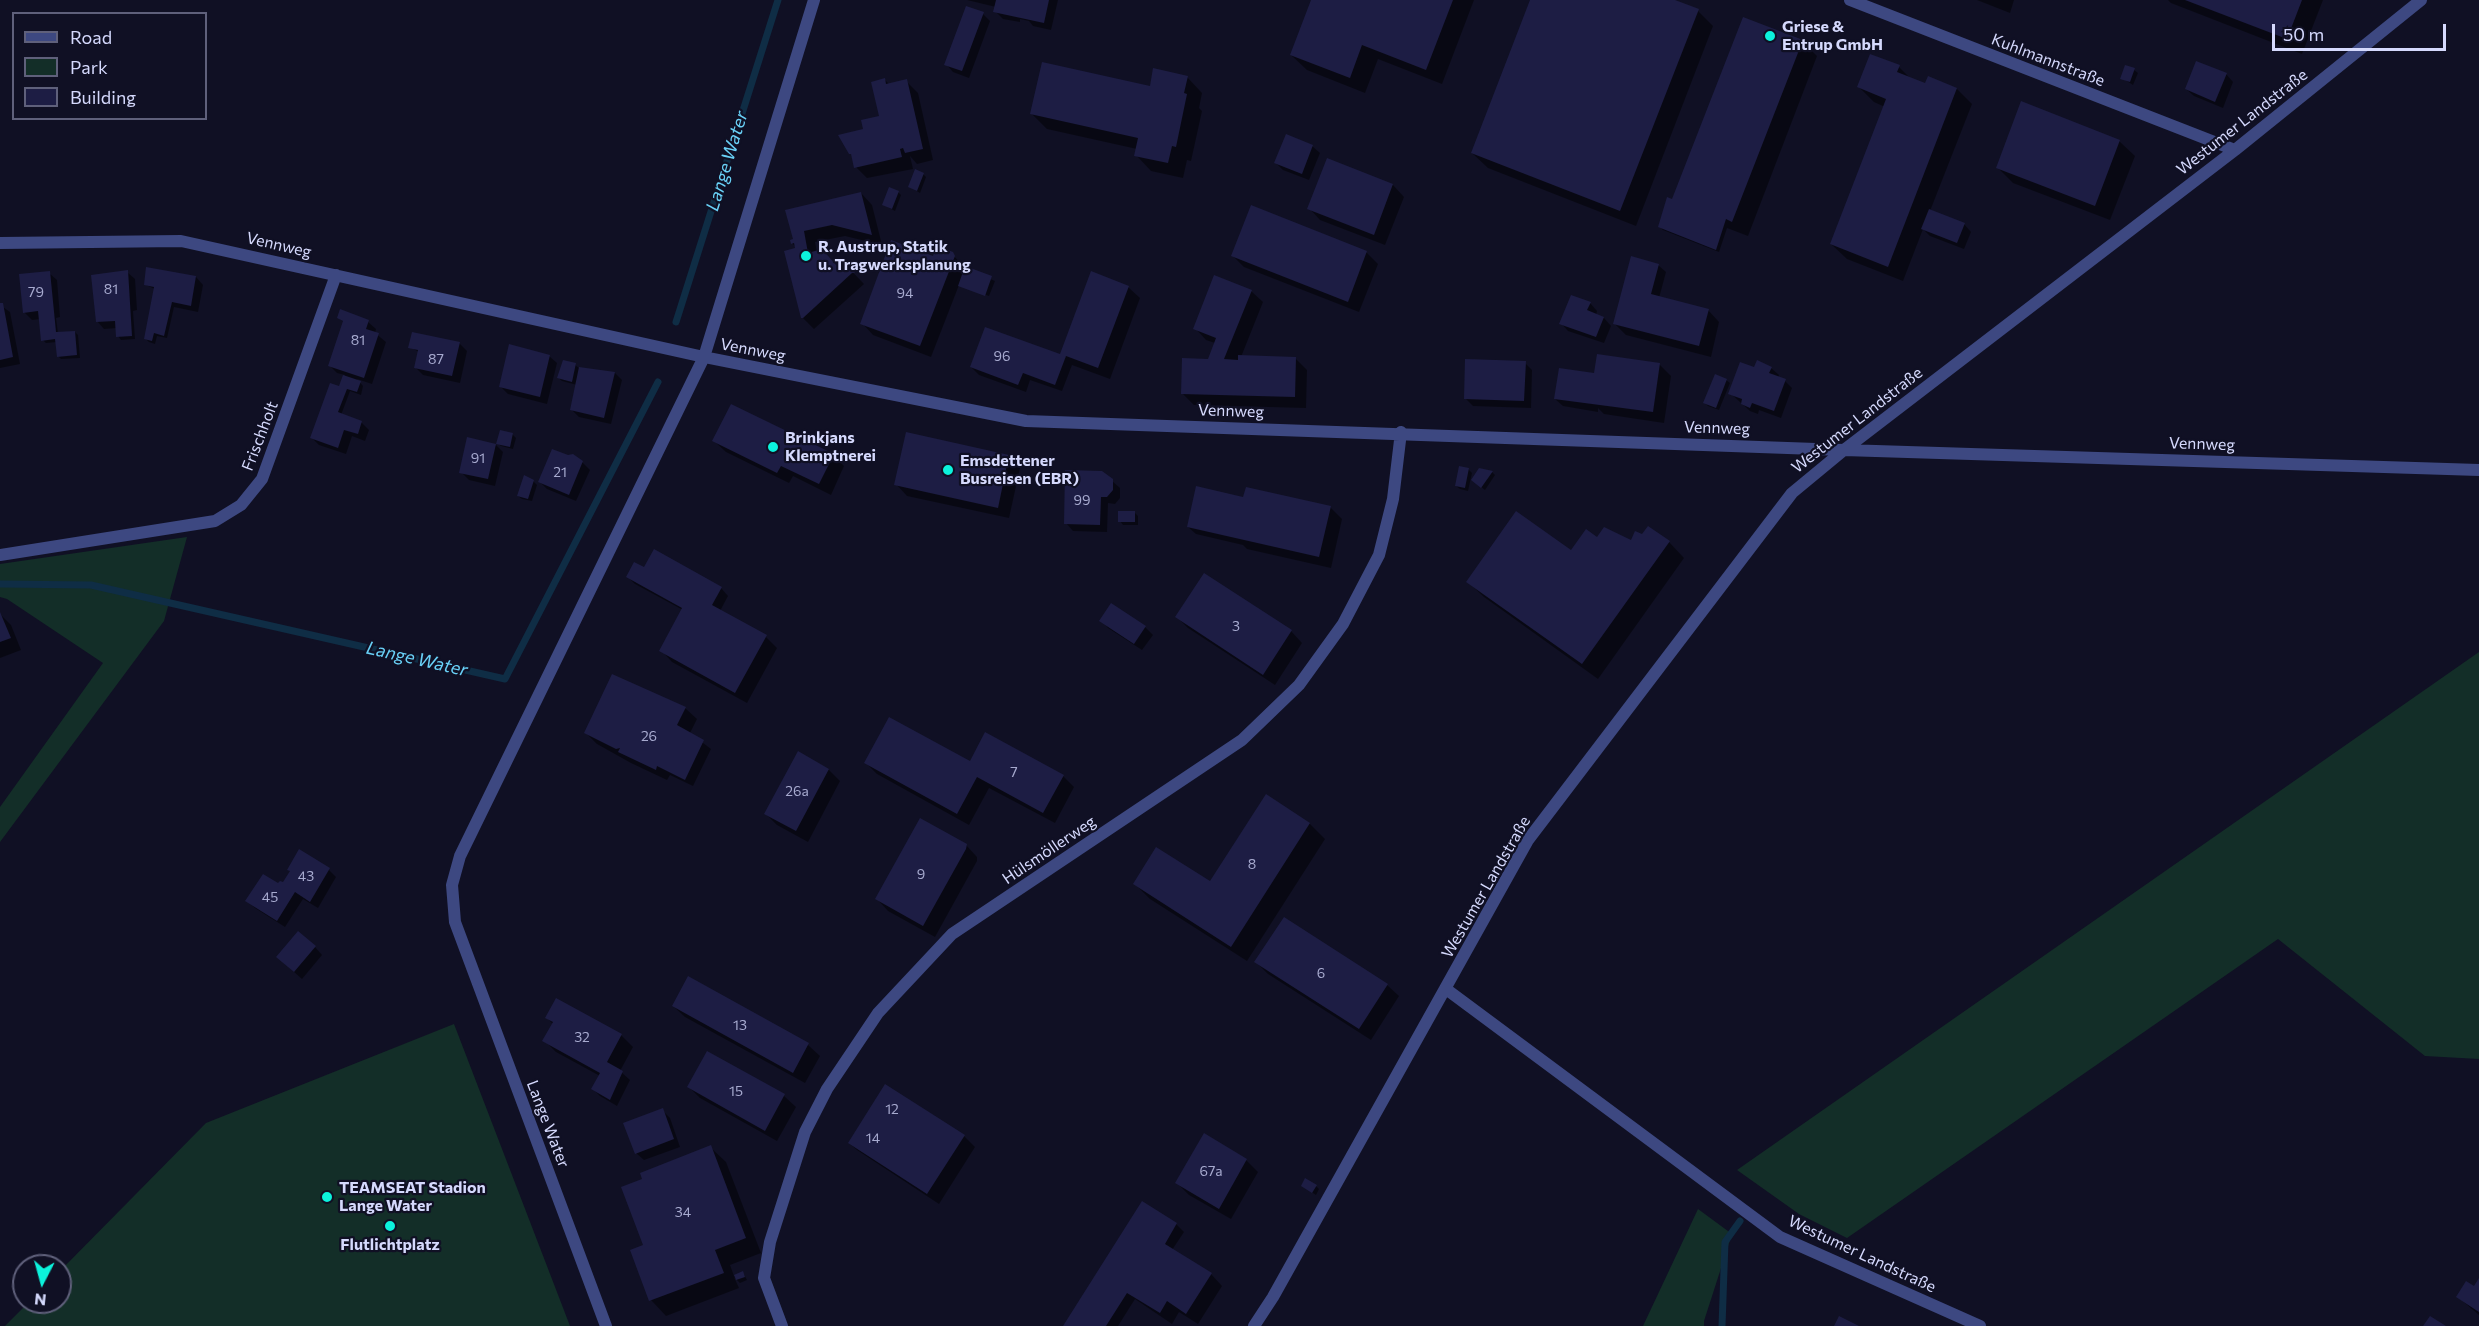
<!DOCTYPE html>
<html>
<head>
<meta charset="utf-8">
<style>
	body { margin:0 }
	#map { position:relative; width:2479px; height:1326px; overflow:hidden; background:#101024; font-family:Commissioner,sans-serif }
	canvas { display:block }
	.legend { position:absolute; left:12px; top:12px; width:195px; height:108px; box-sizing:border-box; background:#101024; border:2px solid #5f607b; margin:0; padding:8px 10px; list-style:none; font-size:18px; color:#d5d9fd }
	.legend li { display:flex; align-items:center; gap:12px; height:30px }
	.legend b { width:30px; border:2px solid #5f607b }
	.north { position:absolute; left:12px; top:1254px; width:60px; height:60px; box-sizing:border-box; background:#101024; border:2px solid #5f607b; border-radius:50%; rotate:186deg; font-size:16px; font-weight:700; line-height:24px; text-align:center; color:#d5d9fd }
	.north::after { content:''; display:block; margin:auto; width:21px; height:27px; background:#0cf2dc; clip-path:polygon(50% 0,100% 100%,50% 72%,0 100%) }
	.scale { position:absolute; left:2272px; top:24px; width:174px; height:27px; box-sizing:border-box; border:3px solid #d5d9fd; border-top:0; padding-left:8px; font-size:18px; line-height:21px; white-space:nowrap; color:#d5d9fd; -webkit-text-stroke:4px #101024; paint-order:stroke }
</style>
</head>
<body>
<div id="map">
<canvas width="2479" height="1326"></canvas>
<ul class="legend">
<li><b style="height:8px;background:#3d4881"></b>Road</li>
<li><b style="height:16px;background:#132e28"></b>Park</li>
<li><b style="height:16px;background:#1d1d44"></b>Building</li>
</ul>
<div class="north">N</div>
<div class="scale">50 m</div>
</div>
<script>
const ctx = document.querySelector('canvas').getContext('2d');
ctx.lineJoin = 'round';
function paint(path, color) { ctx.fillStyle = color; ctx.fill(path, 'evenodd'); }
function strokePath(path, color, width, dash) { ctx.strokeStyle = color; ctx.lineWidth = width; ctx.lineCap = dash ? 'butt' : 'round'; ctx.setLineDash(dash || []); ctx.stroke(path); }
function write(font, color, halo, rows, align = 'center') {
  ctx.font = font + ' Commissioner,sans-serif'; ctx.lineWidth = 4.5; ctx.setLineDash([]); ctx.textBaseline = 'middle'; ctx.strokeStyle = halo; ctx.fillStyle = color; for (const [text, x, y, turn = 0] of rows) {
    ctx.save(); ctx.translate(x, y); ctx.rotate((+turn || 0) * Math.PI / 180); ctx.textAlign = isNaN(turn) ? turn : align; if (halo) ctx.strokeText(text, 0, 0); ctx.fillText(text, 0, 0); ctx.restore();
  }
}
paint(new Path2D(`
	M 187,537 L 164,621 L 0,842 L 0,807 L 103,663 L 7,599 L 0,597 L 0,564 Z
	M 2479,652 L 2479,1059 L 2425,1056 L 2278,939 L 1847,1238 L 1799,1214 L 1737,1170 Z
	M 454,1024 L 570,1326 L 5,1326 L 29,1302 L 60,1302 L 60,1271 L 206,1123 Z
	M 1698,1209 L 1732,1234 L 1704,1321 L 1704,1326 L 1643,1326 Z`), '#132e28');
paint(new Path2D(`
	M 967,0 L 1058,0 L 1051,30 L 1033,26 L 1029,21 L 1020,19 L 1020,22 L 1003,19 L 995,11 L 996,7 Z
	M 1312,0 L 1474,0 L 1442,84 L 1378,59 L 1365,93 L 1307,70 L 1291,55 Z
	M 1532,0 L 1670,0 L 1698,11 L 1713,26 L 1636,226 L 1488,168 L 1472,153 Z
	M 1977,0 L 2014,0 L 2010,13 Z
	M 2168,0 L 2323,0 L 2302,54 L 2171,3 Z
	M 983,14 L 990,21 L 969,78 L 953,72 L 946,64 Z
	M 1802,41 L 1817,56 L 1748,236 L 1727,228 L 1719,252 L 1663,230 L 1660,227 Z
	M 1899,67 L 1912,80 L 1926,85 L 1957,89 L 1972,104 L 1930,211 L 1964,224 L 1971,232 L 1964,249 L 1930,236 L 1923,229 L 1903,281 L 1847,259 L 1831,244 L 1885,107 L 1874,102 L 1859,87 Z
	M 2134,70 L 2138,73 L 2133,85 L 2122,78 Z
	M 2226,74 L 2233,82 L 2223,108 L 2194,96 L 2186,89 Z
	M 1187,77 L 1202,93 L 1199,108 L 1202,111 L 1191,161 L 1187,160 L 1183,178 L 1151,171 L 1136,155 L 1137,149 L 1047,129 L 1032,114 L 1151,87 Z
	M 885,80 L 890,85 L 906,81 L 918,93 L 933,160 L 917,164 L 910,156 L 913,169 L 867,178 L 856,167 L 854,157 L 850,153 L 865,131 L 880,117 Z
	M 2119,141 L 2135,156 L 2110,220 L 2013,183 L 1997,167 Z
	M 1312,146 L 1320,153 L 1309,180 L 1283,170 L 1276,163 Z
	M 1328,160 L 1393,185 L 1404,197 L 1385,245 L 1320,220 L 1309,208 Z
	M 923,174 L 926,177 L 920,193 L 910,187 Z
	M 898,192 L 901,195 L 895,211 L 884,205 Z
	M 861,193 L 872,205 L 882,245 L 845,236 L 815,242 L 817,252 L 836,266 L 842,261 L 864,284 L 814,329 L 801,316 L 798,249 L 792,243 L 795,240 L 787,211 Z
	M 1252,207 L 1367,253 L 1378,264 L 1359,312 L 1244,267 L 1233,256 Z
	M 952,254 L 965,268 L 995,281 L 989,296 L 959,285 L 931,357 L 873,335 L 862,323 L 934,258 Z
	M 1658,265 L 1666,272 L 1659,298 L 1708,310 L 1719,322 L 1711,357 L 1626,335 L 1615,324 Z
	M 127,272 L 135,279 L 137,310 L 133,311 L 135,339 L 121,340 L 118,336 L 117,328 L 104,329 L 97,321 Z
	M 49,273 L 57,280 L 60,317 L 56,318 L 58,333 L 75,332 L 78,335 L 80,358 L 61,359 L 58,356 L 57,342 L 46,343 L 43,340 L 41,319 L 32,320 L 24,312 Z
	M 196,277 L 203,285 L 198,312 L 174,307 L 167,338 L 157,336 L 155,344 L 149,342 L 146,339 L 155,289 L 146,285 Z
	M 1128,287 L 1140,298 L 1110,379 L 1072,365 L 1062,391 L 1030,380 L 1026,392 L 979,375 L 971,367 L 986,329 L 1066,358 L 1062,353 Z
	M 1251,291 L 1263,302 L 1241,357 L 1295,358 L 1307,370 L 1306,408 L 1194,405 L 1183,394 L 1209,361 L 1215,343 L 1206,340 L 1195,328 Z
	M 1590,303 L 1597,311 L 1596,315 L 1604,318 L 1611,326 L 1604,343 L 1568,331 L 1561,323 Z
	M 0,305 L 10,312 L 20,364 L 0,368 Z
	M 338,318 L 368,322 L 376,329 L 375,333 L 386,342 L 372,384 L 357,379 L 363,386 L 361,395 L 350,391 L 341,415 L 362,423 L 369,430 L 365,441 L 352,436 L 346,454 L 319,445 L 312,438 L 340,388 L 345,375 L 337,373 L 329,365 L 344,322 Z
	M 459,343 L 467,351 L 460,383 L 423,375 L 415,367 L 419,352 L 410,347 Z
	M 549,356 L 557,363 L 547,404 L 508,394 L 501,387 Z
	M 1525,363 L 1532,370 L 1531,408 L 1473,406 L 1465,398 Z
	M 575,365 L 579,368 L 615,373 L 622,380 L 611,424 L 579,417 L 572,410 L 577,385 L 562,381 L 559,378 Z
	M 1660,365 L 1671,376 L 1664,423 L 1604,414 L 1598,408 L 1598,412 L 1563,406 L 1555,399 L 1596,375 Z
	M 1771,368 L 1779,375 L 1778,378 L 1785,381 L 1792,388 L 1781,418 L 1759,410 L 1758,414 L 1750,411 L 1730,393 L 1755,369 Z
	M 1726,380 L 1730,383 L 1719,410 L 1708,406 L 1705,403 Z
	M 512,434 L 516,438 L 513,449 L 501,446 L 498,443 Z
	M 714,441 L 833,455 L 844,466 L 831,495 L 793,476 L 789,483 L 726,452 Z
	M 496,445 L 503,452 L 495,486 L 469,480 L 461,472 Z
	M 1008,457 L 1020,468 L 1009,518 L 907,496 L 896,484 Z
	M 582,462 L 590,470 L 576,501 L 547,489 L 540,482 Z
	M 1468,469 L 1472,473 L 1468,491 L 1460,489 L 1456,486 Z
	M 1492,472 L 1495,475 L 1485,490 L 1476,483 Z
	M 533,481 L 537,485 L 532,501 L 522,499 L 518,496 Z
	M 1112,481 L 1120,488 L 1120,498 L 1115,504 L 1108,503 L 1107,532 L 1073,531 L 1066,523 Z
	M 1242,498 L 1330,507 L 1342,519 L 1331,568 L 1247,549 L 1243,545 L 1196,534 L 1188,527 Z
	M 1135,513 L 1138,516 L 1138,525 L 1123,525 L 1120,521 Z
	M 1598,539 L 1669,542 L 1684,558 L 1598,679 L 1484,597 L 1468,582 L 1571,552 Z
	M 645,569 L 721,588 L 728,596 L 720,611 L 766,637 L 777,648 L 747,703 L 672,662 L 661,650 L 683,610 L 635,584 L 628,577 Z
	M 0,614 L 11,625 L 21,650 L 0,658 Z
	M 1177,617 L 1291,631 L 1302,643 L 1275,685 L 1188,628 Z
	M 1101,620 L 1145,627 L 1153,635 L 1142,650 L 1108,628 Z
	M 685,708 L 697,719 L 690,733 L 711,749 L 693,786 L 670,775 L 667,780 L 631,763 L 597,744 L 585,732 Z
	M 798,753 L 829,770 L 840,781 L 808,842 L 777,825 L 766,814 Z
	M 866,763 L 970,763 L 1063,776 L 1074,787 L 1055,823 L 989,788 L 969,825 L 877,774 Z
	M 1266,796 L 1310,824 L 1325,839 L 1247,961 L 1150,899 L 1135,884 L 1210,883 Z
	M 966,845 L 977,857 L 977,861 L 935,937 L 888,911 L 877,899 Z
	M 329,870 L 336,877 L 318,908 L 303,899 L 285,927 L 255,908 L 247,901 L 279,885 Z
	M 315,947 L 322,955 L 302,979 L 285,964 Z
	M 1256,962 L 1387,985 L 1399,996 L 1371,1040 L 1268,974 Z
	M 557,1000 L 621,1035 L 633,1047 L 620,1071 L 630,1080 L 617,1106 L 600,1096 L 593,1089 L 600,1076 L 556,1052 L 544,1040 L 553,1024 L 547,1018 Z
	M 673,1006 L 808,1045 L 820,1056 L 805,1083 L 685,1017 Z
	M 708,1053 L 784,1096 L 796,1107 L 777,1141 L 700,1098 L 689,1087 Z
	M 662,1110 L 670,1118 L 680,1147 L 644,1160 L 636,1153 Z
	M 964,1136 L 975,1147 L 939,1204 L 857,1150 L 849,1143 Z
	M 710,1147 L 726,1162 L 761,1253 L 730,1265 L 734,1276 L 743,1273 L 747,1280 L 740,1283 L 734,1277 L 739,1288 L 666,1316 L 651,1300 L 645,1246 Z
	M 1246,1160 L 1258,1172 L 1231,1219 L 1189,1195 L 1177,1183 Z
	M 1302,1186 L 1316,1186 L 1319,1189 L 1316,1195 Z
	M 1142,1203 L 1176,1224 L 1184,1232 L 1172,1250 L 1211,1274 L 1222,1286 L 1198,1324 L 1179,1312 L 1172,1324 L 1135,1299 L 1118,1326 L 1065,1326 Z
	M 2479,1281 L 2479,1315 L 2458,1297 L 2475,1288 Z`), '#0007');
strokePath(new Path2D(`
	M 676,322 L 778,0
	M 0,584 L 91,585 L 505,679 L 658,382
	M 1722,1326 L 1725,1242 L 1740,1221`), '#0f2d45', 7);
paint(new Path2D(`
	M 996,0 L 1049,0 L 1044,23 L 993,12 Z
	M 1311,0 L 1453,0 L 1426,70 L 1362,45 L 1350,78 L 1290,55 Z
	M 1530,0 L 1675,0 L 1699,9 L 1620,211 L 1471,153 Z
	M 2185,0 L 2302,0 L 2287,39 Z
	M 966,6 L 984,12 L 962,71 L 944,65 Z
	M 1743,17 L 1803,40 L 1732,222 L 1726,219 L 1716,250 L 1658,227 L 1667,197 L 1672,199 Z
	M 1870,54 L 1900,65 L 1897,72 L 1925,83 L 1928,76 L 1957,88 L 1888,267 L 1830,244 L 1886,99 L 1857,87 Z
	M 2196,61 L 2227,73 L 2215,102 L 2185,89 Z
	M 1042,62 L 1150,86 L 1153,68 L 1188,76 L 1184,93 L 1187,94 L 1176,147 L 1172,146 L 1168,163 L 1134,156 L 1138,138 L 1030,114 Z
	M 2125,65 L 2135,68 L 2130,82 L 2120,79 Z
	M 885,78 L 886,84 L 907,79 L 923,149 L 905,153 L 903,148 L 900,149 L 902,157 L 854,168 L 851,154 L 849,154 L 838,135 L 863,129 L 861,120 L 879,116 L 871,82 Z
	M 2021,101 L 2120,140 L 2095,206 L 1996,168 Z
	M 1286,134 L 1313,145 L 1302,174 L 1274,163 Z
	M 1327,158 L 1393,184 L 1374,235 L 1307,209 Z
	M 915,169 L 924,173 L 917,191 L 908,187 Z
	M 889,187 L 899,191 L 892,209 L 882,205 Z
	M 861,192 L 872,235 L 832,225 L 804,231 L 808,253 L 822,249 L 836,265 L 841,258 L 855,273 L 852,273 L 803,318 L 801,318 L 784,251 L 795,248 L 794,243 L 791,244 L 790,240 L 793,239 L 785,210 Z
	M 1251,205 L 1367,251 L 1348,302 L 1231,256 Z
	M 1929,209 L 1965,223 L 1957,243 L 1921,229 Z
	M 891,240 L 933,256 L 935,249 L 940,247 L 953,252 L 955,256 L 920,346 L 860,324 Z
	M 1631,256 L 1659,264 L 1651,294 L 1709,309 L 1699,346 L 1613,324 Z
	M 965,266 L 992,276 L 985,296 L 958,286 Z
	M 146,267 L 196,276 L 191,306 L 172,302 L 164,336 L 154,333 L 152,341 L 144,339 L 154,287 L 144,285 Z
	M 128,270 L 132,336 L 116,337 L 115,321 L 96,322 L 91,275 Z
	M 50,271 L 56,332 L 75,331 L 77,355 L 57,357 L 55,339 L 41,341 L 38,311 L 23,313 L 19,274 Z
	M 1091,271 L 1129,286 L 1098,368 L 1066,356 L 1055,385 L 1023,373 L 1018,385 L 970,367 L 985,327 L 1060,354 Z
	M 1214,275 L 1252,290 L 1224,359 L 1238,360 L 1238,355 L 1296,357 L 1295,397 L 1181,394 L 1182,358 L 1208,359 L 1216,338 L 1193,329 Z
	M 1571,295 L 1591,302 L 1587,310 L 1604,317 L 1596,337 L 1559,324 Z
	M 0,303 L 3,303 L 13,357 L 0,360 Z
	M 340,309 L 369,320 L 366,329 L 379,333 L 364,378 L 328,366 L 343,321 L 337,318 Z
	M 412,332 L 460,342 L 452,376 L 414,368 L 418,350 L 408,348 Z
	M 509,344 L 550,355 L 540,397 L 499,387 Z
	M 1597,354 L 1660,363 L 1653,412 L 1554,399 L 1559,368 L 1594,373 Z
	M 1465,359 L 1526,361 L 1524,401 L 1464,399 Z
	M 563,360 L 576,363 L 572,382 L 557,378 Z
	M 1757,360 L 1772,367 L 1769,373 L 1786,379 L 1774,411 L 1752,403 L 1750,408 L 1741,404 L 1742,399 L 1728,394 L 1740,362 L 1754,367 Z
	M 579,367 L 615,372 L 604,418 L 570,410 Z
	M 1715,374 L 1727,379 L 1716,408 L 1703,403 Z
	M 343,375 L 361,381 L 357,392 L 347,389 L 338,412 L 362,421 L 358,434 L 344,430 L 338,448 L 310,438 L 330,383 L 339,386 Z
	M 731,404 L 834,454 L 819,484 L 781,466 L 777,473 L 712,441 Z
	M 500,430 L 513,433 L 510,447 L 496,444 Z
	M 906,432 L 1009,455 L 998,508 L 894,485 Z
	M 467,437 L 496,444 L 488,479 L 459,473 Z
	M 552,449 L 568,455 L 573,454 L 583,461 L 569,495 L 538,482 Z
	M 1459,466 L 1469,468 L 1465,488 L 1455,486 Z
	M 1479,468 L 1493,471 L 1481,488 L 1471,480 Z
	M 1065,470 L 1102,471 L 1113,479 L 1113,490 L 1107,497 L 1101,497 L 1100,525 L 1064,524 Z
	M 524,475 L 534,480 L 528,499 L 517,496 Z
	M 1196,486 L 1243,497 L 1246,487 L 1331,506 L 1319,557 L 1187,527 Z
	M 1118,511 L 1135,511 L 1135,522 L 1118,522 Z
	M 1516,511 L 1571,550 L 1586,529 L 1597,537 L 1604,527 L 1631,540 L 1635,531 L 1642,534 L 1648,526 L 1670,541 L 1582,664 L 1466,582 Z
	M 654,549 L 722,587 L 712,605 L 767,635 L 735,693 L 659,651 L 682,608 L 626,577 L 634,562 L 644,567 Z
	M 1204,573 L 1292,630 L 1263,675 L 1175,617 Z
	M 1111,603 L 1146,626 L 1134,644 L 1099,621 Z
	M 0,612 L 11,638 L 0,642 Z
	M 612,674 L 686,707 L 677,725 L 704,740 L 685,780 L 657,766 L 656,770 L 618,752 L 620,748 L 616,749 L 584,733 Z
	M 889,717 L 970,761 L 985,732 L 1064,775 L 1043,813 L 977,777 L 957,814 L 864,763 Z
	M 798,751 L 829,769 L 796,831 L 764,814 Z
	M 1266,794 L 1310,823 L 1231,947 L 1133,884 L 1156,847 L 1210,881 Z
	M 920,818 L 967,844 L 966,849 L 923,926 L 875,899 Z
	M 299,849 L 330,868 L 310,902 L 295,892 L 277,921 L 245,901 L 263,874 L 278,883 L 280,881 L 283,882 L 290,871 L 287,870 Z
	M 1284,917 L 1388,984 L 1359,1029 L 1254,962 Z
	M 298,931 L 316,946 L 294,972 L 276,957 Z
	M 688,976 L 809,1043 L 793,1073 L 672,1006 Z
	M 556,998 L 622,1034 L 607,1062 L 623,1071 L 610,1100 L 591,1089 L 600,1073 L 542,1041 L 553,1022 L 545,1018 Z
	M 707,1051 L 785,1094 L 765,1131 L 687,1087 Z
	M 885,1084 L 965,1135 L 927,1194 L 848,1143 Z
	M 663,1108 L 674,1139 L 635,1154 L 623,1123 Z
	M 1204,1133 L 1247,1159 L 1219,1209 L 1175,1183 Z
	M 711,1145 L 746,1238 L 715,1250 L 724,1273 L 649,1301 L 630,1250 L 643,1245 L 621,1187 L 642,1179 L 640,1173 Z
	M 1305,1178 L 1317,1185 L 1312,1193 L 1301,1186 Z
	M 1142,1201 L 1177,1223 L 1165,1244 L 1212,1273 L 1186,1314 L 1167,1301 L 1160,1313 L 1127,1293 L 1106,1326 L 1063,1326 Z
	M 743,1271 L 745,1277 L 736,1280 L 734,1275 Z
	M 2479,1278 L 2479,1312 L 2456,1297 L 2466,1281 L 2474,1286 Z
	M 1839,1316 L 1859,1326 L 1834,1326 Z
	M 2430,1316 L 2446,1326 L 2423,1326 Z`), '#1d1d44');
strokePath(new Path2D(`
	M 1850,0 L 2235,150
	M 0,243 L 181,241 L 704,357 L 1026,421 L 1844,450 L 2479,470
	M 0,555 L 215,521 L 241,505 L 262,479 L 336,275
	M 1446,989 L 1780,1237 L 1980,1326
	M 606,1326 L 455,922 L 452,885 L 460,856 L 704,357 L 814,0
	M 782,1326 L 764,1278 L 770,1242 L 805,1132 L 827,1089 L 878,1013 L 952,934 L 1242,740 L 1299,685 L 1343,624 L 1379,555 L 1393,499 L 1401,432
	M 1254,1326 L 1273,1297 L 1528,840 L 1792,493 L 1844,450 L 2235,150 L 2421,0`), '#3d4881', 12);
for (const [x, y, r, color] of [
	[1770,36,6,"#0cf2dc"],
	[806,256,6,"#0cf2dc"],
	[773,447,6,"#0cf2dc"],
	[948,470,6,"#0cf2dc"],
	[327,1197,6,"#0cf2dc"],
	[390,1226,6,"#0cf2dc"]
]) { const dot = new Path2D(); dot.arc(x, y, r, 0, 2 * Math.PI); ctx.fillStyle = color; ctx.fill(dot); strokePath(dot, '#101024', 2); }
write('14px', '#a7aacf', null, [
	["81",111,289],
	["79",36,292],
	["94",905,293],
	["81",358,340],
	["96",1002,356],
	["87",436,359],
	["91",478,458],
	["21",560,472],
	["99",1082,500],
	["3",1236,626],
	["26",649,736],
	["7",1014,772],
	["26a",797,791],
	["8",1252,864],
	["9",921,874],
	["43",306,876],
	["45",270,897],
	["6",1321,973],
	["13",740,1025],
	["32",582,1037],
	["15",736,1091],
	["12",892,1109],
	["14",873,1138],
	["67a",1211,1171],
	["34",683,1212]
]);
write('bold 16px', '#d5d9fd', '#101024', [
	["Griese &",1782,27],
	["Entrup GmbH",1782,45],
	["R. Austrup, Statik",818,247],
	["u. Tragwerksplanung",818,265],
	["Brinkjans",785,438],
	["Klemptnerei",785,456],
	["Emsdettener",960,461],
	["Busreisen (EBR)",960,479],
	["TEAMSEAT Stadion",339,1188],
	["Lange Water",339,1206],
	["Flutlichtplatz",390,1245,"center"]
], 'left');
write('16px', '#d5d9fd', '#101024', [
	["Kuhlmannstraße",2048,60,21],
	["Westumer Landstraße",2242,122,-38],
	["Vennweg",279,245,13],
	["Vennweg",753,350,11],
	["Vennweg",1231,411,2],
	["Westumer Landstraße",1857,420,-38],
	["Vennweg",1717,428,2],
	["Frischholt",260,436,-69],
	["Vennweg",2202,444,2],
	["Hülsmöllerweg",1049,850,-34],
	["Westumer Landstraße",1486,887,-60],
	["Lange Water",548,1124,69],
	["Westumer Landstraße",1862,1254,25]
]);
write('italic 18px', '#69d1f7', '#101024', [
	["Lange Water",727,161,-73],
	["Lange Water",417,659,13]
]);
</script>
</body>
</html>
